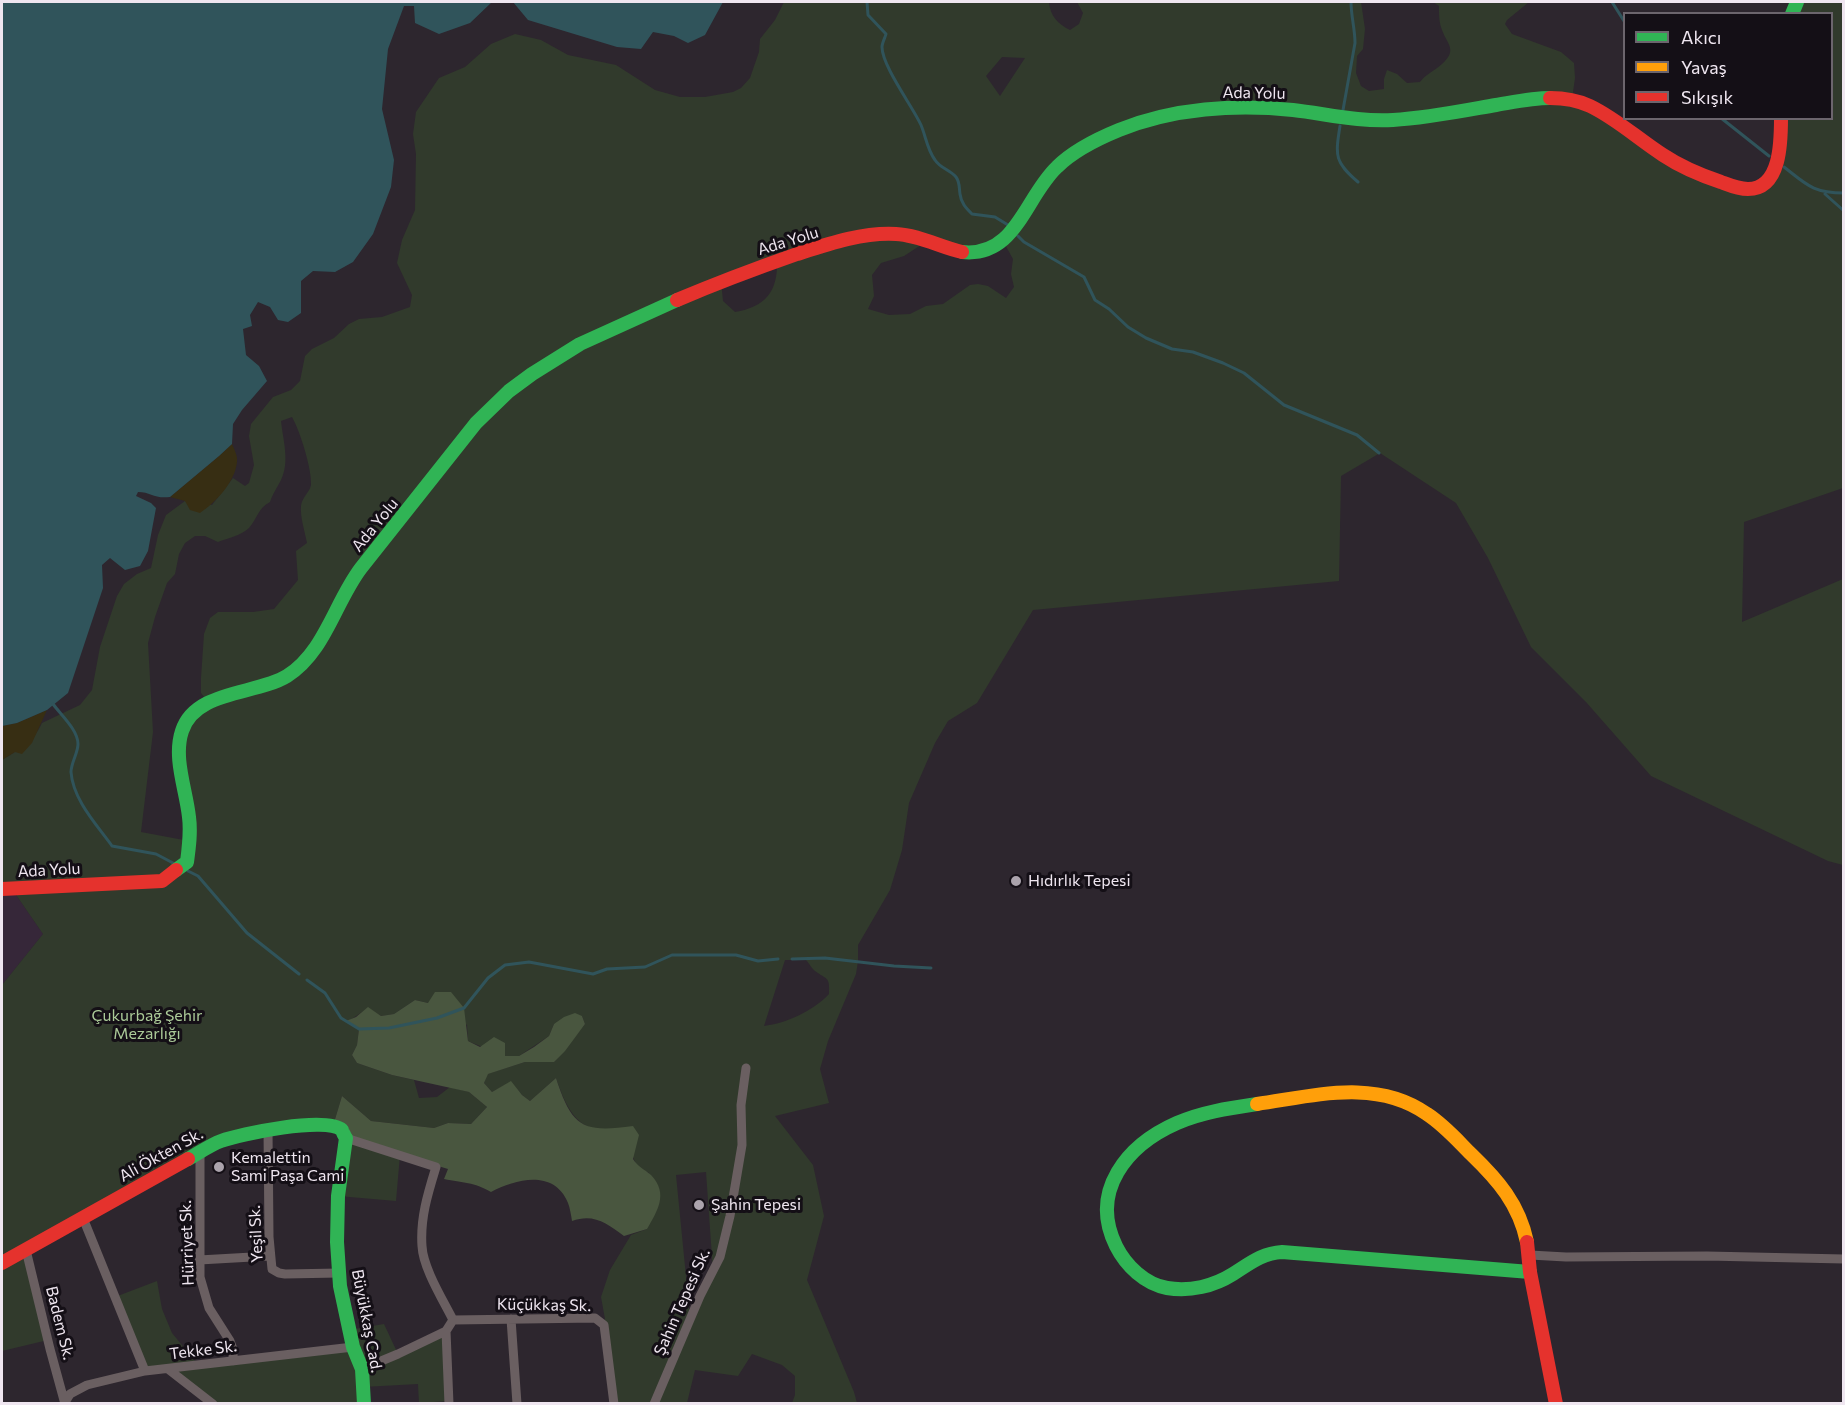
<!DOCTYPE html>
<html>
<head>
<meta charset="utf-8">
<style>
	body { margin:0 }
	#map { position:relative; width:1845px; height:1405px; overflow:hidden; background:#2d262e; font-family:Commissioner,sans-serif }
	canvas { display:block }
	.frame { position:absolute; inset:0; border:3px solid #efe6f0; pointer-events:none }
	.legend { position:absolute; left:1623px; top:12px; width:210px; height:108px; box-sizing:border-box; background:#140f16; border:2px solid #6c656d; margin:0; padding:8px 10px; list-style:none; font-size:18px; color:#efe6f0 }
	.legend li { display:flex; align-items:center; gap:12px; height:30px }
	.legend b { width:30px; border:2px solid #6c656d }
</style>
</head>
<body>
<div id="map">
<canvas width="1845" height="1405"></canvas>
<div class="frame"></div>
<ul class="legend">
<li><b style="height:8px;background:#30b455"></b>Akıcı</li>
<li><b style="height:8px;background:#ff9f0a"></b>Yavaş</li>
<li><b style="height:8px;background:#e5322d"></b>Sıkışık</li>
</ul>
</div>
<script>
const ctx = document.querySelector('canvas').getContext('2d');
ctx.lineJoin = 'round';
function paint(path, color) { ctx.fillStyle = color; ctx.fill(path, 'evenodd'); }
function strokePath(path, color, width, dash) { ctx.strokeStyle = color; ctx.lineWidth = width; ctx.lineCap = dash ? 'butt' : 'round'; ctx.setLineDash(dash || []); ctx.stroke(path); }
function write(font, color, halo, rows, align = 'center') {
  ctx.font = font + ' Commissioner,sans-serif'; ctx.lineWidth = 6; ctx.setLineDash([]); ctx.textBaseline = 'middle'; ctx.strokeStyle = halo; ctx.fillStyle = color; for (const [text, x, y, turn = 0] of rows) {
    ctx.save(); ctx.translate(x, y); ctx.rotate((+turn || 0) * Math.PI / 180); ctx.textAlign = isNaN(turn) ? turn : align; if (halo) ctx.strokeText(text, 0, 0); ctx.fillText(text, 0, 0); ctx.restore();
  }
}
paint(new Path2D(`
	M 2,889 L 12,889 L 43,934 L 2,985 Z`), '#362739');
paint(new Path2D(`
	M 784,2 L 1049,2 C 1050,16 1058,24 1070,30 L 1079,24 L 1083,13 L 1077,2 L 1361,2 L 1365,29 L 1363,49 L 1357,56 L 1356,73 L 1361,86 L 1369,91 L 1384,89 L 1384,79 L 1387,70 L 1397,74 L 1407,83 L 1420,82 C 1426,74 1434,71 1442,64 C 1458,50 1447,44 1442,30 C 1439,22 1439,15 1439,6 L 1433,2 L 1529,2 L 1507,20 L 1505,24 L 1512,34 L 1561,52 L 1574,63 L 1575,78 L 1572,99 L 1661,155 L 1741,188 L 1767,180 L 1781,119 L 1832,118 L 1832,14 L 1792,13 L 1797,2 L 1843,2 L 1843,488 L 1744,522 L 1742,622 L 1843,579 L 1843,865 L 1828,861 L 1651,776 L 1586,702 L 1531,647 L 1488,558 L 1456,503 L 1380,453 L 1341,476 L 1339,581 L 1033,610 L 977,703 L 948,721 L 935,743 L 909,803 L 902,850 L 890,890 L 858,945 L 858,961 L 856,974 L 828,1041 L 820,1069 L 829,1103 L 775,1116 L 813,1165 L 824,1216 L 807,1280 L 854,1392 L 857,1403 L 792,1403 L 795,1395 L 795,1376 L 782,1365 L 752,1354 L 738,1376 L 695,1370 L 687,1403 L 614,1403 L 601,1323 L 605,1319 L 601,1297 L 610,1270 L 631,1235 L 647,1229 L 649,1173 L 637,1167 L 622,1128 C 580,1137 568,1113 556,1078 L 530,1101 L 522,1095 L 511,1082 L 492,1092 L 484,1083 L 487,1074 L 525,1062 L 554,1062 L 585,1024 L 582,1016 L 554,1024 L 549,1036 L 519,1056 L 504,1056 L 468,1041 L 467,1025 L 428,1003 L 415,1000 L 394,1014 L 381,1016 L 368,1008 L 347,1022 L 359,1029 L 357,1045 L 352,1055 L 357,1063 L 392,1075 L 414,1080 L 419,1098 L 437,1097 L 450,1087 L 469,1092 L 487,1107 L 471,1124 L 448,1123 L 434,1128 L 371,1121 L 342,1096 L 333,1126 L 221,1141 L 26,1250 L 48,1340 L 2,1351 L 2,985 L 43,934 L 12,889 L 2,889 L 2,760 C 17,751 35,740 42,723 L 80,705 L 92,690 L 100,647 L 117,596 L 124,584 L 137,574 L 151,568 L 158,535 L 166,515 L 185,501 L 212,505 L 233,478 L 245,486 L 249,483 L 254,465 L 249,436 L 251,424 L 273,397 L 291,390 L 300,381 L 305,356 L 312,349 L 334,338 L 349,324 L 359,319 L 382,317 L 410,307 L 412,295 L 397,263 L 402,240 L 415,210 L 416,154 L 413,134 L 416,112 L 439,78 L 465,67 L 491,44 L 515,34 L 541,40 L 568,55 L 616,65 L 655,90 L 680,97 L 705,97 L 733,92 L 741,88 L 750,78 L 759,52 L 760,39 L 775,20 ZM 1002,57 L 1025,58 L 1000,96 L 986,76 ZM 927,241 L 989,251 L 1003,241 L 1013,259 L 1011,274 L 1014,287 L 1006,298 L 988,286 L 978,284 L 970,285 L 943,304 L 926,306 L 910,314 L 889,315 L 868,309 L 874,296 L 872,275 L 881,263 L 904,256 ZM 777,261 C 778,292 765,307 735,312 L 723,301 L 721,281 ZM 292,417 C 300,431 312,469 311,485 C 310,492 302,497 301,506 C 300,517 305,532 307,543 L 296,551 L 298,580 L 274,609 L 253,612 L 218,612 L 210,618 L 204,634 L 201,678 L 201,693 L 208,702 L 178,742 L 189,841 L 141,832 L 153,732 L 148,643 L 155,617 L 167,583 L 175,574 L 179,554 L 185,543 L 195,536 L 205,536 L 218,542 C 228,538 240,536 249,528 C 257,519 258,508 270,502 C 273,493 277,488 281,480 C 290,462 283,440 281,421 ZM 785,960 L 806,960 C 809,963 812,969 815,971 C 827,980 830,976 829,994 C 813,1011 787,1023 764,1026 ZM 706,1172 L 713,1271 L 690,1317 L 676,1175 Z
	M 346,1138 L 400,1155 L 396,1201 L 338,1196 Z
	M 157,1281 L 162,1309 L 172,1333 L 199,1366 L 352,1347 L 349,1330 L 384,1324 L 398,1354 L 446,1331 L 449,1401 L 419,1403 L 418,1384 L 363,1387 L 364,1403 L 213,1403 L 168,1369 L 145,1371 L 115,1297 Z`), '#313a2c');
paint(new Path2D(`
	M 435,992 L 451,992 L 464,1008 L 468,1041 L 480,1047 L 494,1037 L 505,1043 L 505,1056 L 519,1056 L 534,1047 L 549,1036 L 554,1024 L 564,1017 L 575,1013 L 582,1016 L 585,1024 L 565,1051 L 554,1062 L 525,1062 L 488,1074 L 484,1083 L 492,1092 L 511,1081 L 522,1095 L 530,1101 L 556,1078 C 572,1127 582,1133 633,1126 L 639,1135 L 633,1159 C 638,1167 644,1169 651,1175 C 669,1194 657,1211 647,1229 L 624,1236 C 607,1223 593,1213 572,1221 C 571,1215 570,1208 568,1203 C 554,1169 516,1179 491,1192 C 474,1182 463,1183 444,1179 L 448,1169 L 346,1138 L 333,1126 L 342,1096 L 371,1121 L 434,1128 L 448,1123 L 471,1124 L 487,1107 L 469,1092 L 392,1075 L 357,1063 L 352,1055 L 357,1045 L 359,1029 L 346,1021 L 356,1017 L 368,1007 L 381,1016 L 394,1014 L 415,1000 L 428,1003 Z`), '#49563f');
paint(new Path2D(`
	M 232,444 C 234,449 238,456 237,462 C 235,482 216,502 200,513 L 190,510 L 185,501 L 170,497 L 219,456 Z
	M 47,710 L 32,743 L 22,754 L 15,752 L 2,760 L 2,726 L 17,723 Z`), '#372e13');
paint(new Path2D(`
	M 2,2 L 492,2 L 470,23 L 439,34 L 415,23 L 414,6 L 404,6 L 388,49 L 382,109 L 394,160 L 391,187 L 373,234 L 353,262 L 335,272 L 313,271 L 301,281 L 301,313 L 288,322 L 278,320 L 270,307 L 258,302 L 250,315 L 252,326 L 243,329 L 246,355 L 259,366 L 267,381 L 242,410 L 233,424 L 232,444 L 219,456 L 170,497 C 154,499 151,492 138,492 L 136,496 L 151,503 L 156,508 L 148,551 L 140,566 L 125,570 L 110,558 L 102,565 L 103,588 L 68,693 L 47,710 L 17,723 L 2,726 Z
	M 513,2 L 723,2 L 705,35 L 688,43 L 674,36 L 653,32 L 641,49 L 617,47 L 528,20 Z`), '#30545b');
strokePath(new Path2D(`
	M 867,2 L 868,15 L 886,34 C 885,38 882,43 882,47 C 882,66 913,107 921,125 C 926,137 927,149 935,160 C 940,168 950,170 956,177 C 960,182 959,188 960,194 C 961,203 966,208 972,214 L 995,217 L 1008,225
	M 1612,2 L 1624,21
	M 1343,110 L 1355,43 C 1355,29 1351,16 1351,2
	M 1721,118 L 1769,156
	M 1340,126 C 1335,157 1335,162 1358,182
	M 1784,167 C 1807,185 1813,193 1844,193
	M 1825,194 L 1844,211
	M 1018,236 L 1024,242 L 1084,277 L 1095,300 L 1109,309 L 1128,327 L 1146,338 L 1172,349 L 1193,352 L 1223,363 L 1244,373 L 1284,405 L 1357,435 L 1379,453
	M 53,704 C 61,715 78,730 78,744 C 78,753 71,763 71,772 C 73,800 97,825 112,846 L 156,854 L 173,863
	M 188,871 L 198,876 L 247,933 L 299,974
	M 792,959 L 825,958 L 894,966 L 931,968
	M 307,980 L 325,993 L 341,1018 L 359,1029 L 389,1028 L 437,1018 L 464,1008 L 488,978 L 505,965 L 529,962 L 593,974 L 607,969 L 645,967 L 672,955 L 736,955 L 758,961 L 778,959`), '#30545b', 3);
strokePath(new Path2D(`
	M 268,1130 L 269,1237 L 272,1269 L 279,1273 L 285,1274 L 339,1273
	M 346,1138 L 436,1167 C 428,1193 420,1218 422,1246 C 423,1268 443,1300 453,1320
	M 200,1151 L 200,1277 L 209,1308 L 230,1341 L 233,1349 L 233,1361
	M 83,1218 L 145,1371
	M 26,1250 L 50,1349 L 65,1404
	M 1530,1255 L 1566,1257 L 1707,1256 L 1844,1259
	M 199,1260 L 270,1256
	M 511,1319 L 517,1404
	M 446,1331 L 453,1320 L 595,1318 L 604,1325 L 614,1404
	M 446,1331 L 449,1404
	M 168,1369 L 213,1404
	M 362,1369 L 398,1354 L 446,1331
	M 65,1402 L 70,1394 L 87,1385 L 145,1371 L 353,1347
	M 654,1404 L 700,1296 L 720,1257 L 730,1216 L 742,1145 L 741,1105 L 746,1068`), '#6a5f61', 9);
strokePath(new Path2D(`
	M 1792,14 L 1797,2
	M 962,252 C 1016,258 1025,197 1057,167 C 1074,150 1097,139 1119,130 C 1173,108 1236,104 1293,110 C 1327,114 1359,122 1393,120 C 1428,118 1462,111 1496,105 C 1514,102 1532,98 1550,98
	M 176,870 L 187,862 C 189,847 191,832 189,817 C 186,789 173,758 182,731 C 195,690 256,695 287,676 C 325,652 335,602 361,568 L 476,423 L 509,391 L 532,374 L 580,344 L 677,300
	M 1257,1104 C 1230,1108 1202,1112 1177,1123 C 1127,1145 1089,1191 1116,1246 C 1126,1266 1145,1284 1167,1288 C 1190,1292 1214,1286 1233,1274 C 1249,1264 1262,1253 1282,1252 L 1530,1272
	M 188,1159 C 199,1153 210,1145 221,1141 C 240,1134 326,1116 342,1130 C 342,1131 345,1137 346,1138 L 338,1196 L 337,1242 L 340,1286 L 353,1347 L 362,1369 L 364,1404`), '#30b455', 14);
strokePath(new Path2D(`
	M 1257,1104 C 1314,1096 1376,1078 1427,1114 C 1444,1125 1457,1140 1471,1154 C 1498,1180 1519,1204 1527,1242`), '#ff9f0a', 14);
strokePath(new Path2D(`
	M 1550,98 C 1564,98 1577,100 1590,106 C 1617,119 1638,139 1663,155 C 1681,167 1700,175 1721,182 C 1729,185 1738,189 1748,189 C 1781,189 1781,141 1781,118
	M 677,300 C 717,283 757,268 797,254 C 828,244 863,232 896,234 C 919,235 940,247 962,252
	M 2,889 L 162,881 L 176,870
	M 1527,1242 L 1530,1272 L 1556,1404
	M 2,1263 L 188,1159`), '#e5322d', 14);
for (const [x, y, r, color] of [
	[1016,881,6,"#aba3ac"],
	[219,1167,6,"#aba3ac"],
	[699,1205,6,"#aba3ac"]
]) { const dot = new Path2D(); dot.arc(x, y, r, 0, 2 * Math.PI); ctx.fillStyle = color; ctx.fill(dot); strokePath(dot, '#140f16', 2); }
write('16px', '#efe6f0', '#140f16', [
	["Ada Yolu",1254,93,1],
	["Ada Yolu",788,241,-17],
	["Ada Yolu",375,525,-51],
	["Ada Yolu",49,870,-3],
	["Ali Ökten Sk.",161,1155,-29],
	["Yeşil Sk.",256,1234,-93],
	["Hürriyet Sk.",187,1243,-92],
	["Şahin Tepesi Sk.",682,1302,-66],
	["Küçükkaş Sk.",544,1305,1],
	["Büyükkaş Cad.",367,1321,79],
	["Badem Sk.",60,1323,76],
	["Tekke Sk.",203,1350,-7]
]);
write('16px', '#efe6f0', '#140f16', [
	["Hıdırlık Tepesi",1028,881],
	["Kemalettin",231,1158],
	["Sami Paşa Cami",231,1176],
	["Şahin Tepesi",711,1205]
], 'left');
write('16px', '#abca98', '#140f16', [
	["Çukurbağ Şehir",147,1016],
	["Mezarlığı",147,1034]
]);
</script>
</body>
</html>
